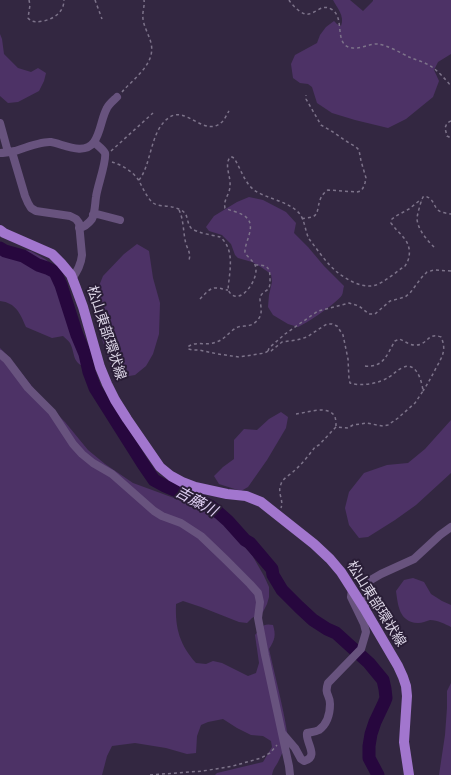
<!DOCTYPE html>
<html>
<head>
<meta charset="utf-8">
<style>
	body { margin:0 }
	canvas { display:block; background:#332741 }
</style>
</head>
<body>
<canvas width="451" height="775"></canvas>
<script>
const ctx = document.querySelector('canvas').getContext('2d');
ctx.lineJoin = 'round';
function paint(path, color) { ctx.fillStyle = color; ctx.fill(path, 'evenodd'); }
function strokePath(path, color, width, dash) { ctx.strokeStyle = color; ctx.lineWidth = width; ctx.lineCap = dash ? 'butt' : 'round'; ctx.setLineDash(dash || []); ctx.stroke(path); }
function write(font, color, halo, rows, align = 'center') {
  ctx.font = font + ' Bitter,"Noto Sans JP",serif'; ctx.lineWidth = 4; ctx.setLineDash([]); ctx.textBaseline = 'middle'; ctx.strokeStyle = halo; ctx.fillStyle = color; for (const [text, x, y, turn = 0] of rows) {
    ctx.save(); ctx.translate(x, y); ctx.rotate((+turn || 0) * Math.PI / 180); ctx.textAlign = isNaN(turn) ? turn : align; if (halo) ctx.strokeText(text, 0, 0); ctx.fillText(text, 0, 0); ctx.restore();
  }
}
paint(new Path2D(`
	M 333,0 L 350,0 L 363,11 L 373,1 L 373,0 L 451,0 L 451,54 L 438,62 L 434,70 L 439,81 L 433,97 L 406,119 L 388,128 L 355,120 L 332,113 L 317,103 L 312,87 L 308,84 L 300,83 L 293,78 L 291,64 L 295,55 L 317,43 L 320,35 L 326,27 L 334,21 L 337,24 L 341,26 C 345,16 337,8 333,0 Z
	M 0,34 L 2,39 L 4,54 L 18,68 L 31,72 L 38,68 L 46,73 L 44,81 L 39,91 L 18,102 L 8,103 L 0,96 Z
	M 249,197 L 263,200 L 286,212 L 296,223 L 294,233 L 308,247 L 324,266 L 344,286 C 343,289 343,293 342,295 C 337,303 307,323 298,327 L 288,324 L 273,315 L 268,307 L 269,295 L 272,282 L 271,274 L 261,267 L 252,262 L 238,258 L 235,255 L 231,244 L 222,235 L 209,231 L 206,227 L 214,216 L 237,202 Z
	M 137,244 L 149,251 L 153,278 L 160,303 L 159,334 L 153,354 L 146,366 L 135,375 L 123,377 L 113,372 L 101,336 L 95,296 L 103,276 L 124,254 Z
	M 16,249 L 31,251 L 45,259 L 53,266 L 62,284 L 70,309 L 91,352 L 91,360 L 90,366 L 87,368 C 71,362 76,355 70,343 C 68,340 65,338 63,336 L 52,338 L 26,327 C 20,313 16,303 0,301 L 0,254 L 8,256 Z
	M 0,348 L 7,355 L 43,400 L 65,422 L 88,450 L 105,464 L 133,483 L 193,505 L 216,517 L 239,541 L 252,555 L 264,576 L 269,587 L 269,597 L 267,604 L 263,612 L 252,618 L 247,623 L 239,622 L 201,607 L 183,601 L 176,604 C 175,629 180,645 196,663 L 206,664 L 213,661 L 222,663 L 248,676 L 256,673 L 259,663 L 255,635 C 262,627 262,623 273,625 C 276,635 275,640 269,649 C 276,681 285,713 289,745 C 282,752 283,752 279,760 C 276,767 274,766 272,775 L 215,775 L 217,773 L 263,762 L 272,747 L 271,741 L 263,736 L 251,735 L 237,728 L 223,719 L 208,722 L 201,725 L 197,736 L 196,753 L 187,754 L 166,748 L 135,743 L 112,746 L 107,756 L 102,775 L 0,775 Z
	M 281,412 L 288,417 L 286,428 L 267,460 L 248,487 L 241,491 L 219,484 L 214,476 L 223,467 L 234,459 L 234,440 L 244,429 L 257,430 L 269,419 Z
	M 451,420 L 451,473 L 416,505 L 395,520 L 368,537 L 359,538 L 349,525 L 345,508 L 349,492 L 364,473 L 387,465 L 408,463 L 425,449 Z
	M 413,578 L 424,582 L 431,594 L 442,601 L 451,605 L 451,627 C 445,624 438,620 430,620 C 426,621 422,623 418,623 C 399,622 398,605 396,591 L 404,580 Z
	M 451,683 L 451,775 L 439,775 L 445,735 L 447,708 L 447,691 Z`), '#4d3266');
strokePath(new Path2D(`
	M 0,248 L 5,251 L 23,256 L 38,265 L 47,268 L 55,272 L 61,285 L 77,335 L 85,354 L 89,372 L 95,388 L 143,464 L 154,480 L 165,486 L 200,501 L 210,506 L 219,513 L 228,521 L 245,540 L 250,543 L 272,569 L 273,575 L 282,590 L 299,607 L 313,620 L 327,629 L 336,633 L 369,663 L 383,680 L 385,689 L 386,698 L 384,703 L 375,722 L 371,734 L 369,746 L 369,758 L 378,775`), '#27073e', 13);
strokePath(new Path2D(`
	M 29,0 L 30,5 L 28,18 C 32,23 37,22 43,21 C 54,19 64,12 64,0
	M 95,0 L 102,19
	M 289,0 C 292,5 299,12 305,14 C 314,16 321,3 331,9 C 344,16 336,36 345,45 C 355,53 368,43 378,44 C 387,45 401,53 409,57 C 416,60 425,62 432,67 C 439,72 445,79 451,86
	M 122,92 C 134,78 156,64 151,43 C 149,35 144,27 143,19 C 142,12 145,6 144,0
	M 451,121 L 447,123 L 445,128 L 447,136 L 451,138
	M 111,151 L 153,113
	M 112,162 C 122,165 134,172 139,181 C 143,188 146,196 152,202 C 157,207 166,205 172,207 C 175,207 178,209 181,210 C 189,214 186,222 191,228 C 197,233 212,235 220,237 C 236,250 229,273 228,290 C 239,310 261,277 255,265 C 253,261 248,257 245,253 C 244,241 259,224 243,215 C 238,212 231,211 225,208 C 223,200 230,194 230,186 C 231,176 224,166 230,157 L 232,157 L 234,158 C 241,169 244,182 254,190 C 267,199 288,201 299,213 C 305,220 305,231 309,239 C 317,249 327,264 337,272 C 347,280 363,289 376,285 C 386,281 396,272 405,266 C 411,258 411,246 404,238 C 400,233 395,229 391,223 L 392,219 L 396,216 L 409,209 L 419,201 L 422,201
	M 139,180 C 152,164 150,129 170,117 C 186,106 205,138 222,122 C 225,119 227,114 229,111
	M 179,210 C 184,220 183,233 186,244 C 188,250 191,254 189,260
	M 302,219 C 305,218 309,218 312,217 C 322,214 314,199 328,190 L 357,192 L 361,191 L 363,188 L 365,183 L 366,178 L 361,161 L 359,150 L 356,147 L 346,141 L 333,132 L 321,125 L 306,99 L 306,95
	M 434,247 C 427,240 418,230 417,219 C 417,215 421,201 423,197 L 425,196 C 434,199 433,205 438,210 C 441,213 447,213 451,214
	M 255,265 C 266,265 270,266 270,278 C 270,282 270,285 269,288 C 266,292 260,293 260,299 C 260,302 261,305 261,308 C 262,315 259,320 253,324 C 248,327 241,325 236,328 C 229,332 224,340 216,342 C 208,346 197,341 189,346 L 188,349 L 193,350 L 199,350 L 218,354 L 239,357 L 265,353 L 268,351 L 271,351 L 282,342 L 297,340 L 307,337 L 322,327 L 327,324 L 332,324 L 337,326 L 343,335 L 348,359 L 349,379 L 350,383 C 362,387 380,383 389,377 C 394,374 397,370 402,368 C 416,360 422,381 423,391 L 415,403 L 398,418 L 388,425 L 383,426 L 366,423 L 360,424 L 353,425 L 348,428 L 336,427 L 333,430 L 319,445 L 315,447 C 309,455 302,464 294,471 C 290,475 283,478 281,484 C 277,493 284,500 281,508
	M 200,299 C 205,294 210,287 217,288 C 221,288 224,290 228,290
	M 268,351 L 269,348 L 285,334 L 318,311 L 349,303 L 359,306 L 369,314 L 375,314 L 390,301 L 405,297 L 410,293 L 422,277 L 427,272 L 434,270 L 451,271
	M 365,366 C 384,368 387,354 395,341 L 399,339 C 405,341 410,346 417,345 C 428,344 428,332 441,337 C 447,350 442,357 436,368 C 432,376 428,383 423,391
	M 296,414 C 306,413 329,404 335,417 C 336,420 336,424 336,427
	M 150,775 L 203,771 L 233,766 L 261,758 L 270,753 L 277,745`), '#7d738a', 1.5, [3, 3]);
strokePath(new Path2D(`
	M 0,123 L 8,152
	M 12,152 L 25,196 L 28,203 L 31,208 L 36,211 L 70,216 L 76,219 L 79,223 L 82,255 C 81,265 77,271 72,279
	M 0,153 C 5,153 10,152 15,151 C 24,148 42,141 51,142 C 63,144 84,156 94,142 C 101,132 101,119 107,108 C 109,104 114,100 117,97
	M 93,215 L 97,214 L 120,220
	M 79,228 C 84,227 89,223 92,219 C 95,213 95,204 96,197 C 97,187 107,161 105,153 C 103,149 97,145 94,142
	M 0,354 L 7,360 L 28,388 L 52,412 L 73,444 L 82,454 L 93,463 L 112,474 L 154,511 L 162,516 L 181,523 L 201,536 L 226,560 L 250,584 L 258,593 L 260,602 L 258,618 L 265,655 L 289,766 L 290,775
	M 364,608 L 367,601 L 367,584 L 369,581 L 381,574 L 414,559 L 440,535 L 451,527
	M 283,734 L 295,748 L 301,759 L 304,761 C 320,757 305,742 307,733 C 311,732 315,732 319,730 C 327,724 330,714 330,704 C 330,694 324,695 328,683 L 361,649 L 366,632 L 364,624 L 351,597 L 352,589`), '#68537e', 8);
strokePath(new Path2D(`
	M 0,230 L 4,233 L 52,254 L 61,263 L 71,275 L 76,288 L 83,307 L 100,367 L 107,384 L 115,400 L 127,419 L 160,467 L 171,476 L 182,482 L 195,487 L 227,494 L 246,496 L 261,502 L 314,544 L 330,559 L 341,572 L 364,608 L 398,666 L 403,677 L 406,686 L 407,696 L 404,742 L 409,775`), '#a276ce', 10);
write('14px', '#dcd5e6', '#291d36', [
	["松山東部環状線",106,333,72],
	["松山東部環状線",376,604,58]
]);
write('italic 15px', '#e0d0f4', '#291d36', [
	["吉藤川",196,502,29]
]);
</script>
</body>
</html>
